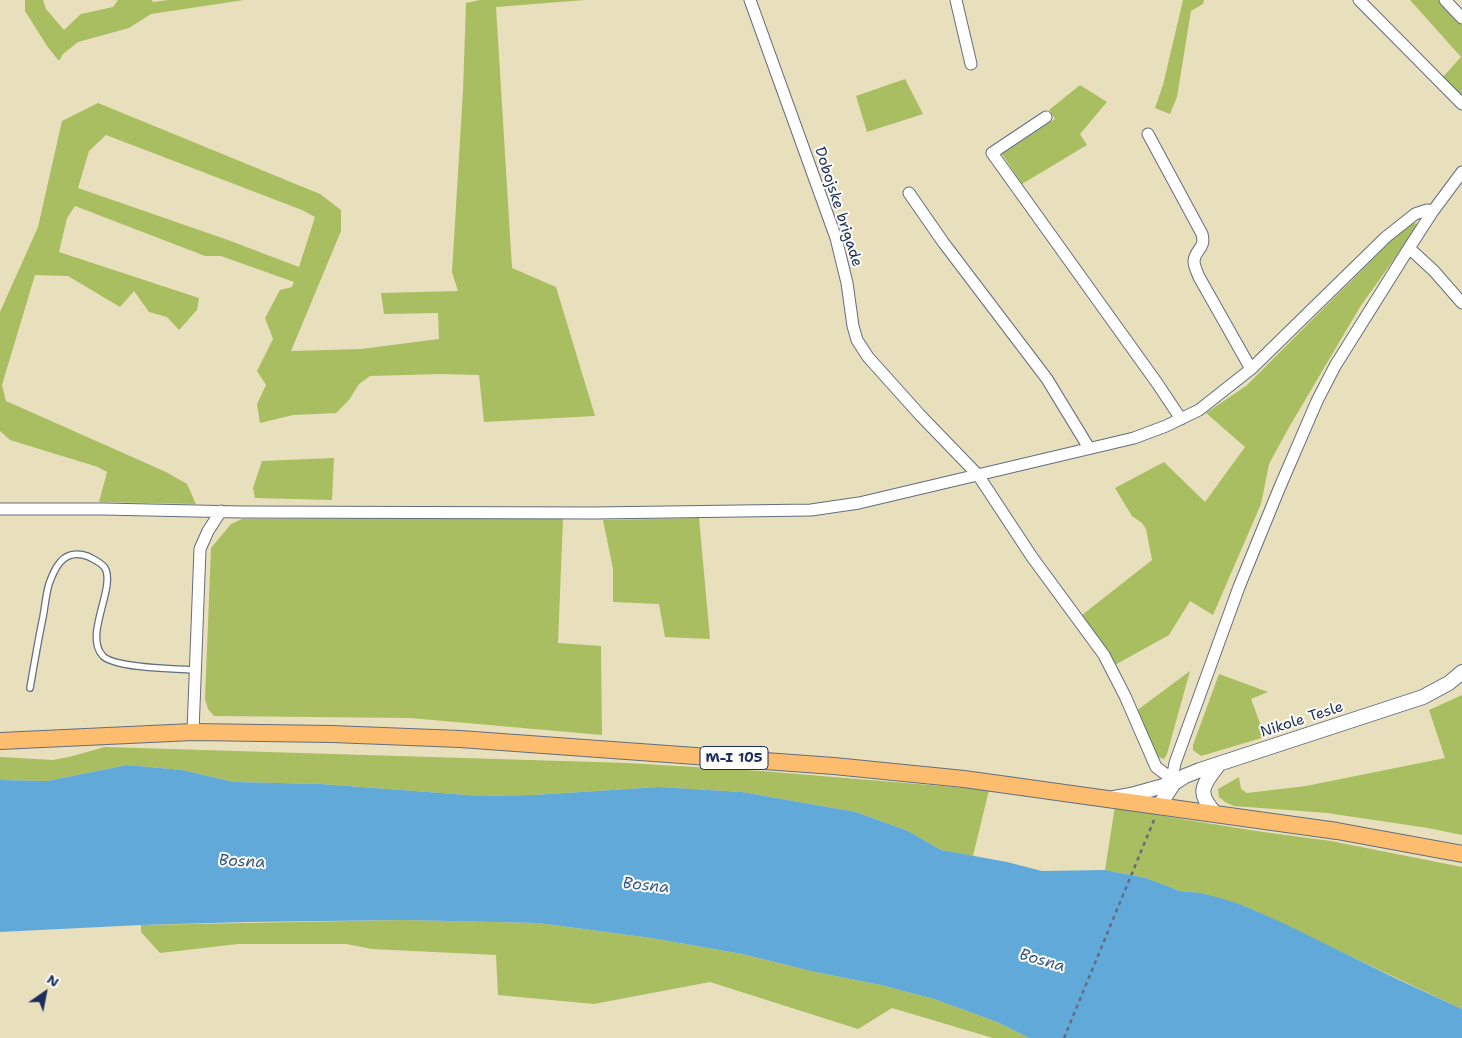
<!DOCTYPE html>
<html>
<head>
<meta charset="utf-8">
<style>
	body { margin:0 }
	#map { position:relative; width:1462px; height:1038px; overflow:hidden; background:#e8e0bc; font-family:"Shantell Sans",sans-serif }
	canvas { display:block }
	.north { position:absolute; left:20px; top:968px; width:50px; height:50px; -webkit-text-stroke:4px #fdfcf7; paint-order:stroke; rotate:33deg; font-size:14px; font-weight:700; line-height:20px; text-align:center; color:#1b2f5e }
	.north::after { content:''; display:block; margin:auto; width:18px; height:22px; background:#1b2f5e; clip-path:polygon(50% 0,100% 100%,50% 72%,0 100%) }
</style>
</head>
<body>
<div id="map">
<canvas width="1462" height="1038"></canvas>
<div class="north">N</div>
</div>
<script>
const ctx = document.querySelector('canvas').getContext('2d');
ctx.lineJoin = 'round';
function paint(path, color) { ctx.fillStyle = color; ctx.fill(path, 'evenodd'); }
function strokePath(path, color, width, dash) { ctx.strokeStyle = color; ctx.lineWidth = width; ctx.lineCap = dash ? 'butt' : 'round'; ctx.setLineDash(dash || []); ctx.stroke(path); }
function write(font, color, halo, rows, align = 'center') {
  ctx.font = font + ' "Shantell Sans",sans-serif'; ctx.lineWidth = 4; ctx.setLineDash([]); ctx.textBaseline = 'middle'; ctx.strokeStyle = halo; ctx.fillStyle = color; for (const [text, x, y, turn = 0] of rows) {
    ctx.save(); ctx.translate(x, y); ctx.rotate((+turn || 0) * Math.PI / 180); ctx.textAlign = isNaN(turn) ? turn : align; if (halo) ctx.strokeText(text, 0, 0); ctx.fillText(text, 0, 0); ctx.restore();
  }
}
paint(new Path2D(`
	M 25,0 L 43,0 L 46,9 L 64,30 L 81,14 L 113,7 L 118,0 L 152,0 L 153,2 L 168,0 L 244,0 L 151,14 L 129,28 L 78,42 L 63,54 L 59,61 L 47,46 L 25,11 Z
	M 480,0 L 585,0 L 496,7 L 512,268 L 556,287 L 595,416 L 484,422 L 479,375 L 441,374 L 370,376 L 359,384 L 349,400 L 336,413 L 293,415 L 260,423 L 257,404 L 266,385 L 257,371 L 273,339 L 265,318 L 280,290 L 292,287 L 294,282 L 221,256 L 205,256 L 75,206 L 67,218 L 59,252 L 199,298 L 197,310 L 179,330 L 167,317 L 149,312 L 134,291 L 120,307 L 68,276 L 35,275 L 2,385 L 6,401 L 166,472 L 187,484 L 196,504 L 99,502 L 107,472 L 98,467 L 10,440 L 0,431 L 0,312 L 38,227 L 62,121 L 98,103 L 320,194 L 341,210 L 341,231 L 291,351 L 361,349 L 439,339 L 438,313 L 384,314 L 381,293 L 458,291 L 452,272 L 463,91 L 466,3 ZM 106,135 L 302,210 L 315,217 L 299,267 L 228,240 L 78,188 L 89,151 Z
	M 1183,0 L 1204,0 L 1203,4 L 1191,11 L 1177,97 L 1170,114 L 1155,108 L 1163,85 Z
	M 1410,0 L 1439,0 L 1462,25 L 1462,98 L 1442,78 L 1461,57 Z
	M 905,79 L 923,114 L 867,132 L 856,96 Z
	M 1080,85 L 1107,102 L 1080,134 L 1087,145 L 1022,184 L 1002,154 L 1055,119 L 1049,110 Z
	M 1413,223 L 1419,224 L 1360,307 L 1288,429 L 1269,464 L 1261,504 L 1213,615 L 1190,601 L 1169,635 L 1113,666 L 1109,652 L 1082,615 L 1152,560 L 1146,529 L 1142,523 L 1132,516 L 1115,488 L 1164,462 L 1205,502 L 1245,447 L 1206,413 L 1246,386 L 1402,230 Z
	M 334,458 L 332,500 L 255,498 L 253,488 L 262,461 Z
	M 412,518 L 563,519 L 558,643 L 601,646 L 602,735 L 410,718 L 214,716 L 208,709 L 205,699 L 211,548 L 231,524 L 242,519 Z
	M 699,518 L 710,639 L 665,637 L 659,604 L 613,602 L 613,569 L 603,520 Z
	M 1190,671 L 1167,754 L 1164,759 L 1158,757 L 1136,711 Z
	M 1219,674 L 1268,692 L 1251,699 L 1265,737 L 1201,756 L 1193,750 L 1193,745 Z
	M 1462,695 L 1462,835 L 1428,828 L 1327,813 L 1234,806 L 1225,802 L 1219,797 L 1218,789 L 1239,777 L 1241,789 L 1247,793 L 1306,786 L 1445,758 L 1429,710 Z
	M 105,747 L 627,763 L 762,771 L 989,790 L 973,856 L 941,850 L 908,831 L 856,812 L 742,792 L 659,787 L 534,795 L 481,796 L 321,784 L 234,782 L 182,770 L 127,765 L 47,781 L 0,780 L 0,757 L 53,760 L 69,757 Z
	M 1115,806 L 1169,817 L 1263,832 L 1331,841 L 1462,867 L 1462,1009 L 1247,907 L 1201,893 L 1180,891 L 1146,878 L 1105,870 Z
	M 403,920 L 538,923 L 651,938 L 742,954 L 815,972 L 881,985 L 934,999 L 997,1022 L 1029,1038 L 993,1038 L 892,1008 L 858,1029 L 710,982 L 594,1004 L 498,995 L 496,955 L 372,949 L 346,944 L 238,944 L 160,953 L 141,932 L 141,925 Z`), '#a9bd61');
paint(new Path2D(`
	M 127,765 L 182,770 L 234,782 L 321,784 L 481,796 L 534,795 L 659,787 L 742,792 L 856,812 L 908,831 L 941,850 L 1007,862 L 1042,871 L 1105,870 L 1146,878 L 1180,891 L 1201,893 L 1227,900 L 1247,907 L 1285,924 L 1397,979 L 1462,1009 L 1462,1038 L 1029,1038 L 997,1022 L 934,999 L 881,985 L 815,972 L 742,954 L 651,938 L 538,923 L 403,920 L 248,922 L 141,925 L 0,932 L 0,780 L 47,781 Z`), '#61a9d8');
const service = new Path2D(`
	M 30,688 C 34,665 38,641 43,617 C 45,606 46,594 49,584 C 53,573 59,558 71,555 C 78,553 87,555 93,559 C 97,561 102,564 105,568 C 116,588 83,636 103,656 C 114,668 177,669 195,670`);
const minor = new Path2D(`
	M 750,0 L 836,238 L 847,283 L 853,326 L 857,340 L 868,357 L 920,415 L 978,475 L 1032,557 L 1104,655 L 1125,696 L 1156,767 L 1172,779
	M 956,0 L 971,64
	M 1359,0 L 1462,104
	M 1445,0 L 1462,18
	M 1046,117 L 992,153 L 1157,383 L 1181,419
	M 1148,134 L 1202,234 C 1206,249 1195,249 1194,261 C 1194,266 1197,272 1199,277 L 1251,369
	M 909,193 L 943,242 L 1047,379 L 1089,448
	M 1409,248 L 1434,271 L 1462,303
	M 0,509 L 103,509 L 242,512 L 596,513 L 811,510 L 859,503 L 1134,438 L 1166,426 L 1199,410 L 1251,369 L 1386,237 L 1415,214 L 1427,210 L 1433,211
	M 193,732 L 200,549 L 208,531 L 221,511
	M 1174,783 L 1172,779 L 1175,763 L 1239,587 L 1279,489 L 1317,401 L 1335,366 L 1409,248 L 1433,211 L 1462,172`);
const tertiary = new Path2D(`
	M 1114,798 L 1131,795 L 1174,783
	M 1159,806 L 1174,783 L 1185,776 L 1200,770 L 1423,697 L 1449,683 L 1462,672
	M 1216,814 C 1195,792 1203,785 1219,764`);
const primary = new Path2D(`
	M 0,741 L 193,732 L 332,734 L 460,739 L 834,766 L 964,779 L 1337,831 L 1462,854`);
strokePath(service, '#636d7f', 8);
strokePath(minor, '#636d7f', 13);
strokePath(tertiary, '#636d7f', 16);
strokePath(primary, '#636d7f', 18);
strokePath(new Path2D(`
	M 1064,1038 L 1154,820`), '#636d7f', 2.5, [4, 4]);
strokePath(service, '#fff', 5.5);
strokePath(minor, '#fff', 11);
strokePath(tertiary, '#fff', 14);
strokePath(primary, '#fcbd6f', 16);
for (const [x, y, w] of [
	[734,758,68]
]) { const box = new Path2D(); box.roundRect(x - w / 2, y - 11.5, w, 23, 4); ctx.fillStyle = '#fdfcf7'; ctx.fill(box); strokePath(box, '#1b2f5e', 1); }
write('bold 14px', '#1b2f5e', null, [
	["M-I 105",734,758]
]);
write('15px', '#1b2f5e', '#fdfcf7', [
	["Dobojske brigade",838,207,72],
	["Nikole Tesle",1302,720,-18]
]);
write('italic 16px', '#345a89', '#fdfcf7', [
	["Bosna",242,862,3],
	["Bosna",646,886,6],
	["Bosna",1042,961,16]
]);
</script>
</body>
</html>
